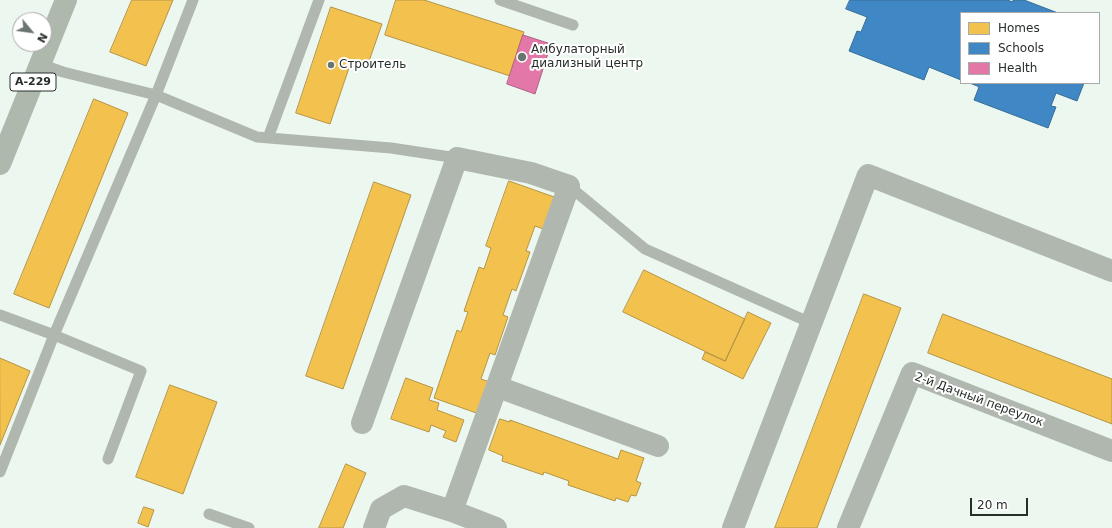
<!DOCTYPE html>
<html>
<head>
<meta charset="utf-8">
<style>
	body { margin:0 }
	#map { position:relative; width:1112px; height:528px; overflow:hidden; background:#ecf7f0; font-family:"DejaVu Sans",sans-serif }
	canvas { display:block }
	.legend { position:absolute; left:960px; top:12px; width:140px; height:72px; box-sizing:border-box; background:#fff; border:1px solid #a9abaa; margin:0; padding:5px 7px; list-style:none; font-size:12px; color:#272e2a }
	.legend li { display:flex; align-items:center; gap:8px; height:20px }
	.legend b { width:20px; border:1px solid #a9abaa }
	.north { position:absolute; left:12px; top:12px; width:40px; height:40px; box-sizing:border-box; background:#fff; border:1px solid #a9abaa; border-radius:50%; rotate:119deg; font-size:11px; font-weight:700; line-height:16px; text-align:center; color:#272e2a }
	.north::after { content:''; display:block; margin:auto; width:14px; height:18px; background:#6c746f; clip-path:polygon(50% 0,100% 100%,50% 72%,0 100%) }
	.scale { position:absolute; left:970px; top:498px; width:58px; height:18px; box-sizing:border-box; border:2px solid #272e2a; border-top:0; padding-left:5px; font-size:12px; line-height:14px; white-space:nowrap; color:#272e2a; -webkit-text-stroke:3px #fff; paint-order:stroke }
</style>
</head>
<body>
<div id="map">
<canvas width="1112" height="528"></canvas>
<ul class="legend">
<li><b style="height:11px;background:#f2c14e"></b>Homes</li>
<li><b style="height:11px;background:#3f88c5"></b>Schools</li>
<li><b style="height:11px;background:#e377a8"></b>Health</li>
</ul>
<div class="north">N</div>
<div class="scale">20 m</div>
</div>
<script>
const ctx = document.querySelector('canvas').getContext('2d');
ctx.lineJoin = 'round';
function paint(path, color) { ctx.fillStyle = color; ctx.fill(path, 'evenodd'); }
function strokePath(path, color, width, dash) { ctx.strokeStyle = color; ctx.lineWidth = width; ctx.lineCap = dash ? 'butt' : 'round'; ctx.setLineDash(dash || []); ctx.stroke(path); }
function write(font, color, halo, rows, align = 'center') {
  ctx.font = font + ' "DejaVu Sans",sans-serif'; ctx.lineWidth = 4; ctx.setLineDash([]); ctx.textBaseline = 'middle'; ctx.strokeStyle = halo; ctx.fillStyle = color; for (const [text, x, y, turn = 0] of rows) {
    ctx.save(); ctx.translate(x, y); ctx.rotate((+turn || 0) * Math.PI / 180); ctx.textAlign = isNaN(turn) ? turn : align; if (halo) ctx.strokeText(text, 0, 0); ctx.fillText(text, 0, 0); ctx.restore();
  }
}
const homes = new Path2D(`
	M 132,0 L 173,0 L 146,66 L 110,52 Z
	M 396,0 L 424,0 L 524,32 L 510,76 L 385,35 Z
	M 331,7 L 382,24 L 367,67 L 351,62 L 330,124 L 296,113 Z
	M 94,99 L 128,113 L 49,308 L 14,294 Z
	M 509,181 L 557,198 L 546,230 L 535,226 L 526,251 L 530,252 L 516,291 L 512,289 L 503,315 L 508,317 L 495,355 L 490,353 L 481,379 L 493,383 L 482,415 L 434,398 L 457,330 L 461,332 L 468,312 L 464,311 L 479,267 L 484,269 L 491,248 L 486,246 Z
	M 374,182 L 411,195 L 343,389 L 306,376 Z
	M 644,270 L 745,319 L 725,361 L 623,312 Z
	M 864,294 L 901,308 L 817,528 L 775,528 Z
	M 748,312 L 771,323 L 743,379 L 702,359 L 705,352 L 725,361 Z
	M 943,314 L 1112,379 L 1112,424 L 928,353 Z
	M 0,358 L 30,371 L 0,445 Z
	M 406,378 L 433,388 L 429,400 L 439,403 L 437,410 L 464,420 L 456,442 L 443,437 L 446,431 L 431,425 L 429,432 L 391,419 Z
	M 170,385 L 217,402 L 183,494 L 136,477 Z
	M 500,419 L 510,422 L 510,420 L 618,459 L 621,450 L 644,458 L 636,481 L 641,483 L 636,496 L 631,495 L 628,502 L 616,498 L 615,501 L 568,485 L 569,481 L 544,472 L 543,475 L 502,461 L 503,456 L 489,450 Z
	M 346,464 L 366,473 L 350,511 L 343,528 L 319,528 Z
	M 144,507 L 154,510 L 148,527 L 138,523 Z`);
paint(homes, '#f2c14e');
strokePath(homes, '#b59543', 1);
const schools = new Path2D(`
	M 850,0 L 1007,0 L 1013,2 L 1013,0 L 1024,0 L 1058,13 L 961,13 L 961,80 L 929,67 L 924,80 L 849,51 L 857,31 L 861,32 L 867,17 L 846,9 Z
	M 970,83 L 1084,83 L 1077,101 L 1056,93 L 1051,106 L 1056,107 L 1048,128 L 974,100 L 979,87 Z`);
paint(schools, '#3f88c5');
strokePath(schools, '#386d96', 1);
const health = new Path2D(`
	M 523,35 L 551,44 L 535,94 L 507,84 Z`);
paint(health, '#e377a8');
strokePath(health, '#ab6182', 1);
strokePath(new Path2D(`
	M 500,0 L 573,25
	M 40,64 L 63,72 L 156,95 L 257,137 L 391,148 L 457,158
	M 268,138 L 319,0
	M 569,186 L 645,249 L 811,323
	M 0,315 L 54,335 L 141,371 L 108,459
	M 0,472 L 54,335 L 156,95 L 193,0
	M 209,514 L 249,528`), '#b0b7af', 11);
strokePath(new Path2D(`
	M 498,387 L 658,446
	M 362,423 L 457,158 L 531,173 L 569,186 L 452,511
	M 374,528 L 381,509 L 404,496 L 452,511 L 496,528
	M 733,528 L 868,175 L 1112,271
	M 848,528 L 912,373 L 1112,451`), '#b0b7af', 22);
strokePath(new Path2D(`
	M 0,164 L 66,0`), '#aeb8ad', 22);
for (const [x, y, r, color] of [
	[522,57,5,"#6c746f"],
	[331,65,4,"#6c746f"]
]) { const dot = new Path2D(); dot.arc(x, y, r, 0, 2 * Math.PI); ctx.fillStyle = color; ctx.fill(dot); strokePath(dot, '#fff', 1.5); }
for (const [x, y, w] of [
	[33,82,46]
]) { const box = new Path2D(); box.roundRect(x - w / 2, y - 9, w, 18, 3); ctx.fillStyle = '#fff'; ctx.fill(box); strokePath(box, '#272e2a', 1); }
write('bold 11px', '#272e2a', null, [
	["А-229",33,82]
]);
write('12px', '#272e2a', '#fff', [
	["Амбулаторный",531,50],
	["диализный центр",531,64],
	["Строитель",339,65]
], 'left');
write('12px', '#272e2a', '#fff', [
	["2-й Дачный переулок",979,400,20]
]);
</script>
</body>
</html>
